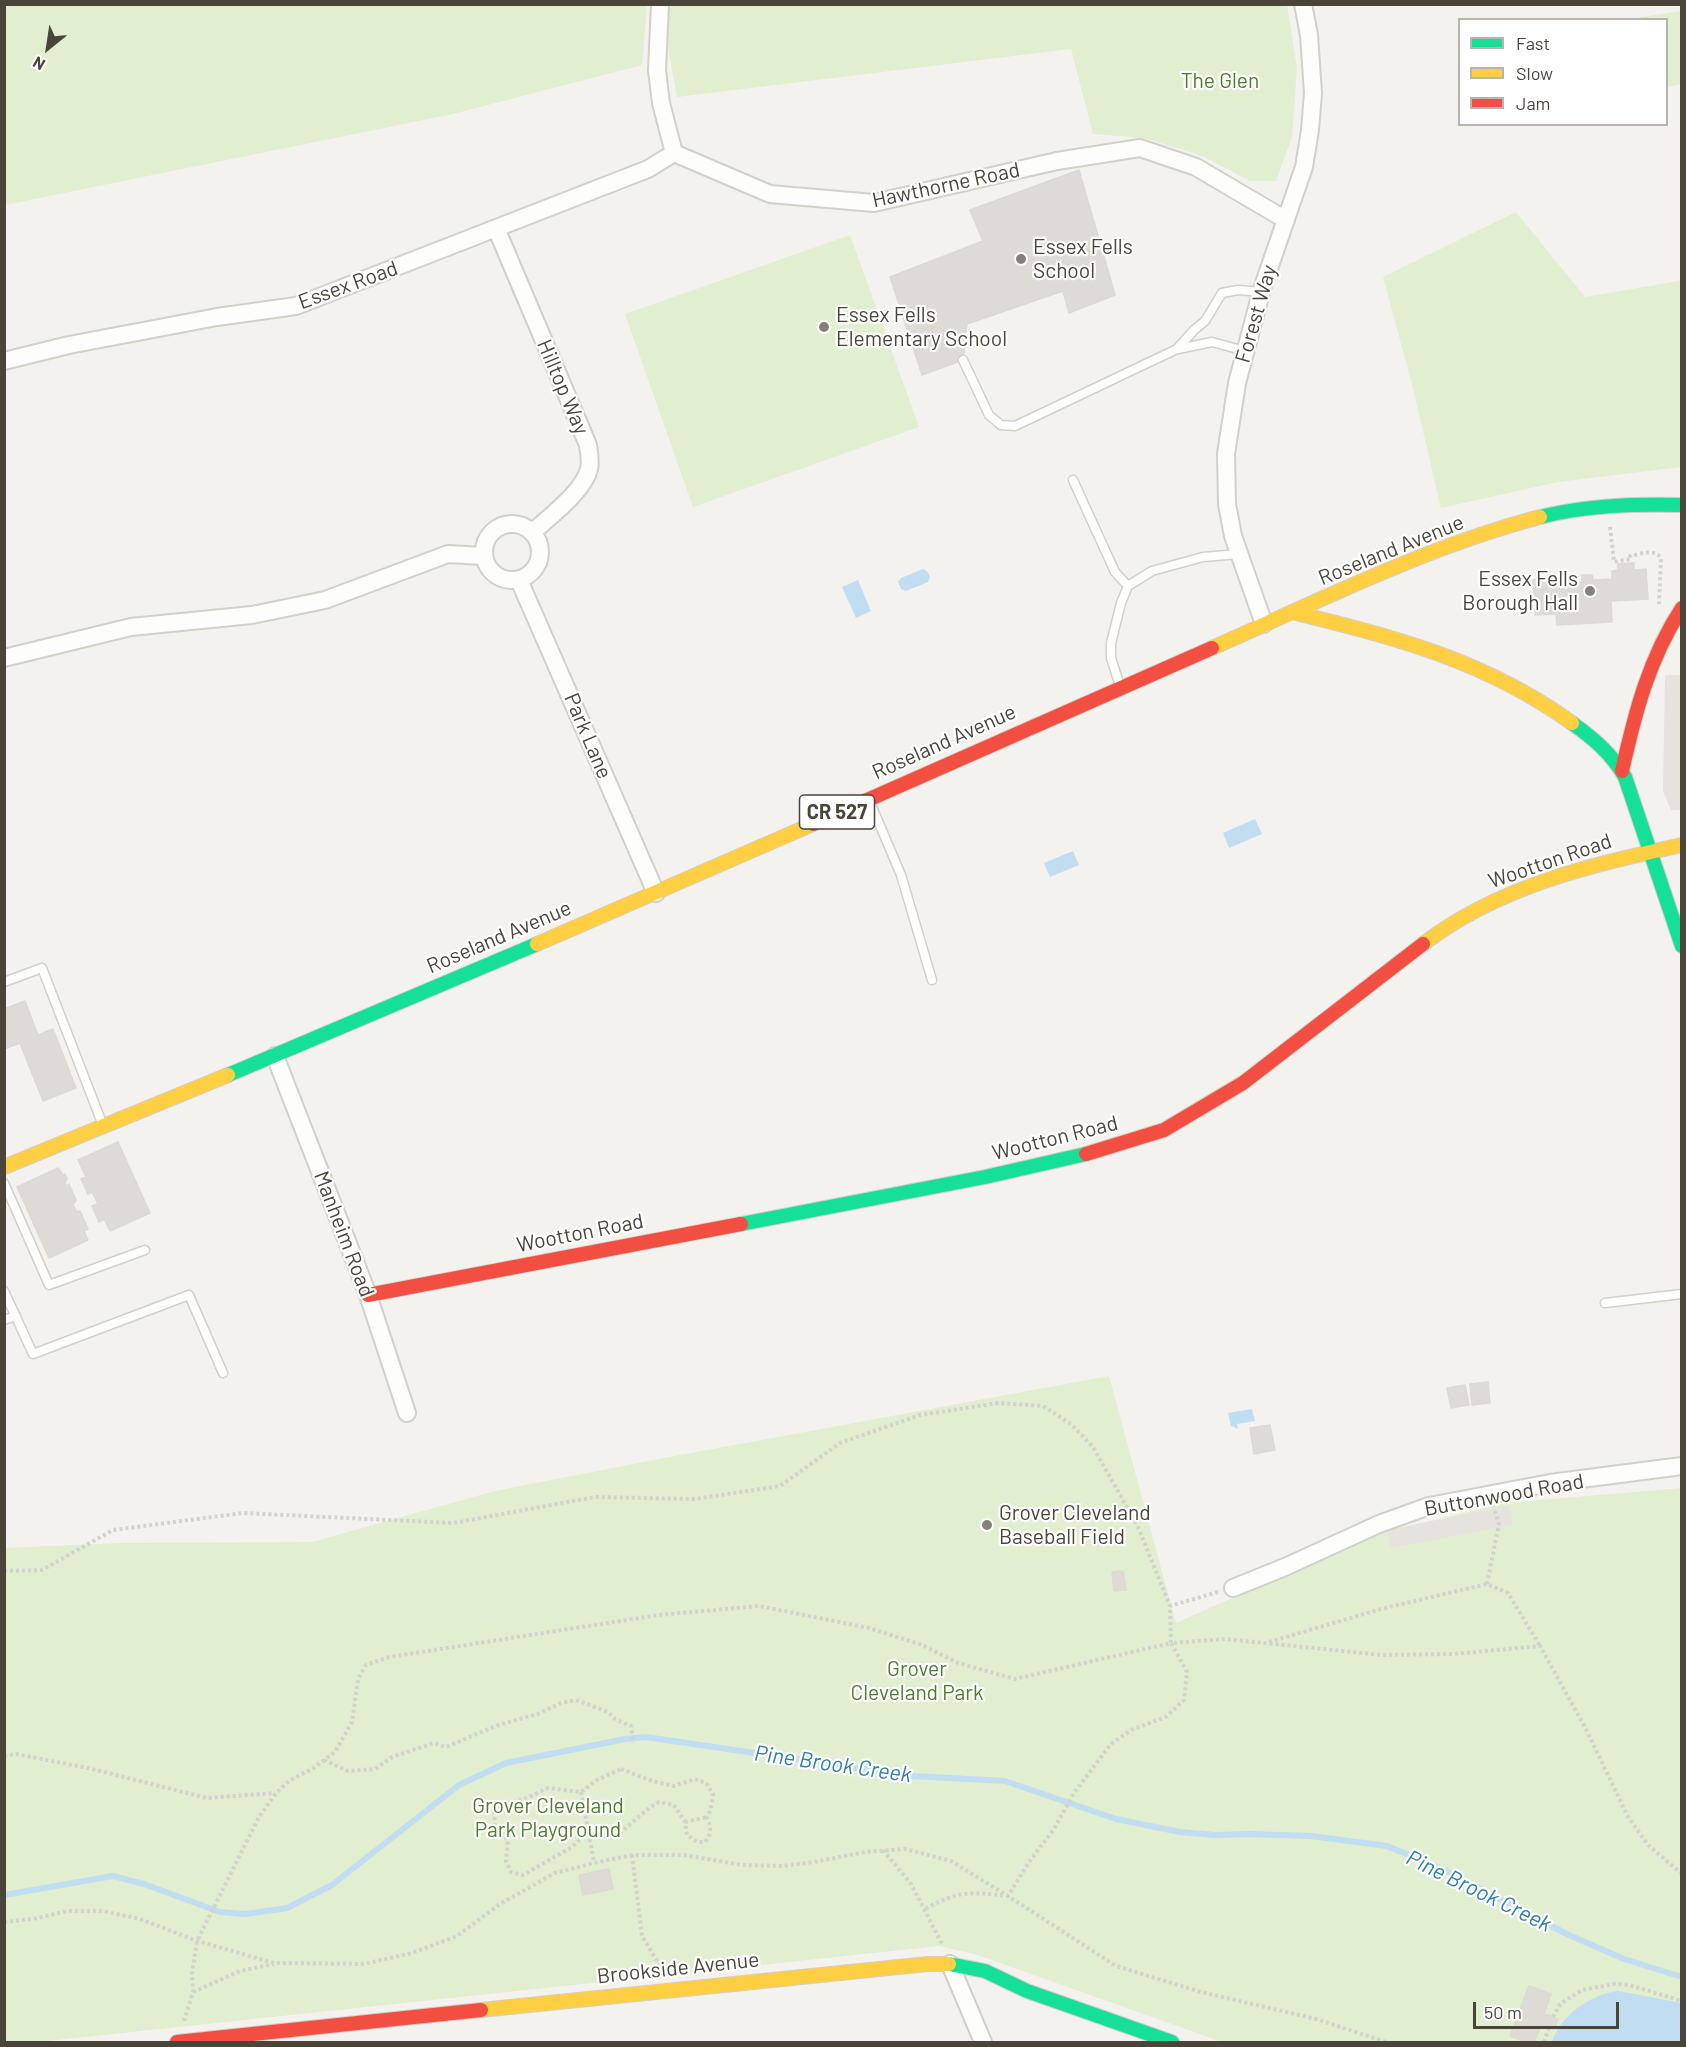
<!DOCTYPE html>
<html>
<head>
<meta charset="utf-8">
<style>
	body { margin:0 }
	#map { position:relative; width:1686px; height:2047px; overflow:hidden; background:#f4f2ee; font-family:Barlow,sans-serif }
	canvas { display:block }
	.frame { position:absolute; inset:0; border:6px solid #4b4439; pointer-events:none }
	.legend { position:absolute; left:1458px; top:18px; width:210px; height:108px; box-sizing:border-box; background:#fff; border:2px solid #b7b4b0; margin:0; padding:8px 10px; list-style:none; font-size:18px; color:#4b4439 }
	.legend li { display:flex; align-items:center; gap:12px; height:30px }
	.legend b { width:30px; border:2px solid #b7b4b0 }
	.north { position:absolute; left:18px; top:18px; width:60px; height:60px; -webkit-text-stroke:4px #fff; paint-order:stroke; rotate:210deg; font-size:16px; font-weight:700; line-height:24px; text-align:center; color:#4b4439 }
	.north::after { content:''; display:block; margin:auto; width:21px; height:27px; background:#4b4439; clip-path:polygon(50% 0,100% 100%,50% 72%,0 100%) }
	.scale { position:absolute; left:1473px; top:2002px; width:146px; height:27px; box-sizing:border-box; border:3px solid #4b4439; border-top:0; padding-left:8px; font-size:18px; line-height:21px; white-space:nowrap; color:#4b4439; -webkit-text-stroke:4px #fff; paint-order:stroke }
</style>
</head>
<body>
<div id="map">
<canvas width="1686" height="2047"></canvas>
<div class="frame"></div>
<ul class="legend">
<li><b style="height:8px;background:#16e098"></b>Fast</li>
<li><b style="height:8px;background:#ffcf43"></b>Slow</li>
<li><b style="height:8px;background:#f24e42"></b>Jam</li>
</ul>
<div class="north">N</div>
<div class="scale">50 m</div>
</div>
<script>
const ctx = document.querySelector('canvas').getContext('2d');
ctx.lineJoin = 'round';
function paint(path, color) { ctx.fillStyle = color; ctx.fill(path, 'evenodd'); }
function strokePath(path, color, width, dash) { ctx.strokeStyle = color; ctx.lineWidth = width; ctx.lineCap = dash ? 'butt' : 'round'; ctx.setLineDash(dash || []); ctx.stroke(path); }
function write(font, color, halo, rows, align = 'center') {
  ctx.font = font + ' Barlow,sans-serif'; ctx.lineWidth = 4.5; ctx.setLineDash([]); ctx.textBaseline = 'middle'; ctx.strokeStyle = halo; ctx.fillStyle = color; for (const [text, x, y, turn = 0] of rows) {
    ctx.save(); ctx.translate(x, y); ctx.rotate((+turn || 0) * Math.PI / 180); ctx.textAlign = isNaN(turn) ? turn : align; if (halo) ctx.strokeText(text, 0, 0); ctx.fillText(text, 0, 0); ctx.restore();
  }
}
paint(new Path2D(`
	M 5,4 L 647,4 L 647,5 L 642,65 L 453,114 L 5,205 Z
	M 666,5 L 1287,5 L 1297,68 L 1292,137 L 1276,181 L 1250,181 L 1200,155 L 1144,138 L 1093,134 L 1071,49 L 677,97 L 669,53 Z
	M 1681,11 L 1681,84 L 1667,87 L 1666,20 L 1630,19 Z
	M 1516,212 L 1585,297 L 1679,281 L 1681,276 L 1681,467 L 1558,482 L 1441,508 L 1412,384 L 1383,277 Z
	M 850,235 L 919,427 L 693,507 L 625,314 Z
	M 1109,1376 L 1176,1623 L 1379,1533 L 1506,1503 L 1681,1488 L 1681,2042 L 1222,2042 L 975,1954 L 939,1946 L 38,2042 L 5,2042 L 4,1548 L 122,1543 L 312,1542 L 495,1491 L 664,1458 Z`), '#e1eecf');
paint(new Path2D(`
	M 1665,675 L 1681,675 L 1681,810 L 1671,810 L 1663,791 Z
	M 1509,1506 L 1513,1525 L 1391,1548 L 1387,1530 Z`), '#e6e3df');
paint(new Path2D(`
	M 923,569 L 927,571 L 930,577 L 928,582 L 906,591 L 901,589 L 898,582 L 901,578 Z
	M 858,580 L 871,611 L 856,618 L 842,587 Z
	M 1255,819 L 1262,834 L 1229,848 L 1223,833 Z
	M 1073,851 L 1079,865 L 1050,877 L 1044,863 Z
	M 1252,1409 L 1255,1421 L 1237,1424 L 1238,1429 L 1231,1426 L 1228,1413 Z
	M 1619,1991 L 1681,2003 L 1681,2042 L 1552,2042 C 1560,2016 1592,1993 1619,1991 Z`), '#c0ddf1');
strokePath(new Path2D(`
	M 4,1895 L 113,1876 L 144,1884 L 220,1912 L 246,1914 L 287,1908 L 332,1885 L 459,1785 L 506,1763 L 625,1739 L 646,1737 L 911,1776 L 1005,1781 L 1116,1819 L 1180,1832 L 1215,1835 L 1249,1834 L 1311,1836 L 1387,1846 L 1440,1868 L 1569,1935 L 1624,1959 L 1682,1977`), '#c0ddf1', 6);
const building = new Path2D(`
	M 1079,170 L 1115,295 L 1069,313 L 1063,291 L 967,324 L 963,360 L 922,375 L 890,277 L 983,241 L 970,210 Z
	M 1634,563 L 1634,570 L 1646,569 L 1648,599 L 1611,601 L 1612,622 L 1557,625 L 1556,614 L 1535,615 L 1533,580 L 1566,578 L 1566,583 L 1582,582 L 1582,575 L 1592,575 L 1593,580 L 1612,579 L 1612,571 L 1618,570 L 1618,564 Z
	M 25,1001 L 38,1035 L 53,1029 L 76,1088 L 43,1101 L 20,1043 L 4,1049 L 4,1009 Z
	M 118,1142 L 150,1213 L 110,1231 L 104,1219 L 99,1222 L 92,1206 L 98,1204 L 92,1192 L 88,1194 L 81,1179 L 86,1177 L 78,1160 Z
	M 58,1168 L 63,1175 L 65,1174 L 67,1179 L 65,1182 L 66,1186 L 69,1184 L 76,1200 L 73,1205 L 77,1212 L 80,1211 L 88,1229 L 84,1231 L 88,1240 L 49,1258 L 17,1187 Z
	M 1488,1382 L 1490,1403 L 1472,1405 L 1470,1384 Z
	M 1465,1385 L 1469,1405 L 1451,1408 L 1447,1388 Z
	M 1270,1425 L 1275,1450 L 1254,1454 L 1250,1428 Z
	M 1123,1571 L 1126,1590 L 1114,1591 L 1112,1572 Z
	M 609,1869 L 613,1889 L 583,1895 L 579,1875 Z
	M 1529,1986 L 1551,1994 L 1544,2014 L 1558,2019 L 1554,2029 L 1541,2025 L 1534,2042 L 1528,2042 L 1510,2036 Z`);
paint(building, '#dedbd6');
strokePath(building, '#dcd9d4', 1.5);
const lane = new Path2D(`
	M 1178,349 L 1212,342 L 1245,351
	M 963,360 L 989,415 L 1001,425 L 1015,426 L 1177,349 L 1194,330 L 1205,321 L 1222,293 L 1238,290 L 1261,292
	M 1073,480 L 1115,572 L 1128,586
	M 1120,686 L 1111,658 L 1111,643 L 1121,603 L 1128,586 L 1152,571 L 1203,557 L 1239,554
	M 870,802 L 901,875 L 932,980
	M 4,982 L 42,968 L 102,1123
	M 4,1183 L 49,1285 L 145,1250
	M 4,1291 L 33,1354 L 189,1295 L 223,1373
	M 1605,1303 L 1682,1294
	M 4,1320 L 16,1316`);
const street = new Path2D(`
	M 660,4 L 657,70 L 661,103 L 674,153 L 770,194 L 874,203 L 1057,161 L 1140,148 L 1196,167 L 1286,220
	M 496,228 L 588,445 C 589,453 591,461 589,469 C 584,491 549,517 533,532
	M 4,361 L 69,345 L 217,317 L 296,306 L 648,169 L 674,153
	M484 552a28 28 0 1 1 56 0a28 28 0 1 1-56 0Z
	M 519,580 L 656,893
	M 1264,624 L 1233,536 L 1227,504 L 1226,454 L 1237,383 L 1262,289 L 1304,167 L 1310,130 L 1313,93 L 1309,35 L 1303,4
	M 4,658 L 131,627 L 252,615 L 325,600 L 448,554 L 483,556
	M 275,1056 L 368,1295 L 407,1413
	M 1233,1588 L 1285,1567 L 1379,1524 L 1429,1506 L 1550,1483 L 1682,1466
	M 950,1964 L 983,2042`);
const fast = new Path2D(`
	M 1540,517 C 1587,505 1634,504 1682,505
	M 1572,723 C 1593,738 1612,754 1625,777 L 1682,946
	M 228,1075 L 537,944
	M 741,1224 L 985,1177 L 1086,1154
	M 949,1964 L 985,1971 L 1027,1991 L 1172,2042`);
const slow = new Path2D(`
	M 1296,613 C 1397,638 1486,661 1572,723
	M 1212,648 C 1319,601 1426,547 1540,517
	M 537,944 L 813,824
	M 1423,944 C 1499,886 1591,865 1682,845
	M 4,1167 L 228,1075
	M 481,2010 L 928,1964 L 949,1964`);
const jam = new Path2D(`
	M 1622,771 C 1635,713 1649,658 1682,608
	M 813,824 L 1212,648
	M 1086,1154 L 1164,1130 L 1243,1083 L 1423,944
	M 368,1295 L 741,1224
	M 177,2042 L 481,2010`);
strokePath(lane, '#d2d0cb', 11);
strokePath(street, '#d2d0cb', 20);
strokePath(fast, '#d3cfc5', 16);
strokePath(slow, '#d3cfc5', 16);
strokePath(jam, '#d3cfc5', 16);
strokePath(new Path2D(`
	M 1610,527 L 1614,562 L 1631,559 L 1630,556 C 1641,554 1653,548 1661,558 L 1659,604
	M 4,1571 L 42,1570 L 113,1530 L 243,1513 L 453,1523 L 595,1497 L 695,1499 L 780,1486 L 840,1443 L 920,1415 L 998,1403 L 1043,1406 L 1071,1424 L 1093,1447 L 1138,1527 L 1170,1606
	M 1487,1584 L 1499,1524 L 1495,1511
	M 1218,1592 L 1170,1606 L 1171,1643 L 1225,1639 L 1382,1655 L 1453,1654 L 1540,1646 L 1587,1731 L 1628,1817 L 1648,1845 L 1682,1874
	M 1269,1642 L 1381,1609 L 1487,1584 L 1508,1593 L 1540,1646
	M 4,1756 L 16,1754 L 88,1768 L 207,1798 L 275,1793
	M 324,1760 L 348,1771 L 375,1769 L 392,1757 L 434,1743 L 446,1747 L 498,1725 L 538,1714 L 561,1703 L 576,1700 L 608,1712 L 615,1719 L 631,1726 L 633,1743
	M 621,1769 L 652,1781 L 674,1786 L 695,1779 L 706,1783 L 713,1794 L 711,1809 L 707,1817 C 711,1827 712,1833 705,1842 L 697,1842 L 687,1835 L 685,1822 L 674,1805 L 659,1802 C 641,1812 630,1826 614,1838 L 588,1832 L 572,1847 L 523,1875 L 511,1872 L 506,1861 L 508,1840 L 495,1827 L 494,1811 L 505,1804 L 527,1798 L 548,1788 L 581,1792 L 597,1780 Z
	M 581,1792 L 594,1862
	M 685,1822 L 707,1817
	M 883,1850 L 911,1884 L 942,1944
	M 632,1855 L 642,1936 L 663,1971
	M 4,1922 L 33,1919 L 67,1911 L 102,1911 L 140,1919 L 197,1941 L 274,1963 L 364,1964 L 412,1953 L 457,1936 L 500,1904 L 555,1873 L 594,1863 L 632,1855 L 684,1855 L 742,1865 L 782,1866 L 814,1862 L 865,1852 L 905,1849 L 951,1861 L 1008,1896 L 1116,1966 L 1201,1992 L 1316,2019 L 1386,2042
	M 193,1992 L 240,1971 L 274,1964
	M 1553,2017 L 1560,2004 L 1582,1990 L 1614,1984 L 1629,1985 L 1682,2001
	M 184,2021 L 193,1992 L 192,1974 L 197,1941 L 259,1817 L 276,1793 L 290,1780 L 312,1769 L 335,1752 L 352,1722 L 358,1679 L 366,1665 L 389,1657 L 659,1615 L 759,1606 L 869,1628 L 922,1645 L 958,1663 L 1015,1679 L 1171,1643 L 1187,1672 L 1184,1700 L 1166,1717 L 1131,1730 L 1111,1744 L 1074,1793 L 1054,1829 L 1029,1862 L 1008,1896 C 970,1892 959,1890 925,1909
	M 1544,2042 L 1549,2028`), '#d3d2cc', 4, [3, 3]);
strokePath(lane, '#fdfdfc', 8);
strokePath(street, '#fdfdfc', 16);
strokePath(fast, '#16e098', 14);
strokePath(slow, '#ffcf43', 14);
strokePath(jam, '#f24e42', 14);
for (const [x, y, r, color] of [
	[1021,259,6,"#868178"],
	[824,327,6,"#868178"],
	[1590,591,6,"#868178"],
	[987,1525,6,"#868178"]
]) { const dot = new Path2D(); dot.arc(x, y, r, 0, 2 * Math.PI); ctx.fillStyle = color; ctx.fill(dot); strokePath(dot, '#fff', 2); }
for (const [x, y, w] of [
	[837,812,75]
]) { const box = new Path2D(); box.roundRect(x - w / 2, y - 17, w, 34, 4.5); ctx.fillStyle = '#fff'; ctx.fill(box); strokePath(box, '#4b4439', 1.5); }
write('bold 20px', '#4b4439', null, [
	["CR 527",837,812]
]);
write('21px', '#4a7f2a', '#fff', [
	["The Glen",1220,81],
	["Grover",917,1669],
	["Cleveland Park",917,1693],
	["Grover Cleveland",548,1806],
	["Park Playground",548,1830]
]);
write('21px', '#4b4439', '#fff', [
	["Hawthorne Road",946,185,-12],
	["Essex Road",348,285,-20],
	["Forest Way",1256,314,-74],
	["Hilltop Way",563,387,67],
	["Roseland Avenue",1391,550,-22],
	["Park Lane",588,736,67],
	["Roseland Avenue",944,742,-24],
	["Wootton Road",1550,861,-19],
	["Roseland Avenue",499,937,-23],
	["Wootton Road",1055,1138,-14],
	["Wootton Road",580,1233,-11],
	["Manheim Road",344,1234,69],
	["Buttonwood Road",1504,1495,-10],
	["Brookside Avenue",678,1968,-6]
]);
write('21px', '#4b4439', '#fff', [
	["Essex Fells",1033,247],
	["School",1033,271],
	["Essex Fells",836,315],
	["Elementary School",836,339],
	["Essex Fells",1578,579,"right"],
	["Borough Hall",1578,603,"right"],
	["Grover Cleveland",999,1513],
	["Baseball Field",999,1537]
], 'left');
write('italic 22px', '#2e7ab2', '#fff', [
	["Pine Brook Creek",833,1764,8],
	["Pine Brook Creek",1479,1891,26]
]);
</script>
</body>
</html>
